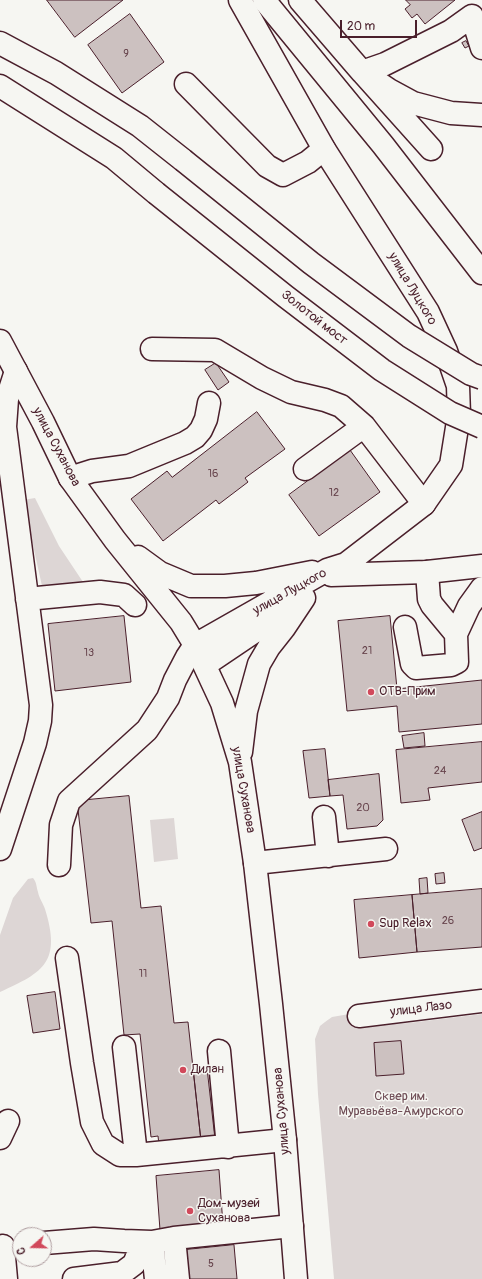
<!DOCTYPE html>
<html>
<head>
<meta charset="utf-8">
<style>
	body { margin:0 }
	#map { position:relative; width:482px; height:1279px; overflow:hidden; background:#f6f6f2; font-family:Pangolin,sans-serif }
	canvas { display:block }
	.north { position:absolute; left:12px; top:1227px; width:40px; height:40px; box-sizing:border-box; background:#f6f6f2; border:1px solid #b1a0a2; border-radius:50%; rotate:250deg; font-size:11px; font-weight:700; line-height:16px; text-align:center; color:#4a1f2b }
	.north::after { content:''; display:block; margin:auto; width:14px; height:18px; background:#d1495b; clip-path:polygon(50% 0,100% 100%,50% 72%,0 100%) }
	.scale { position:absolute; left:340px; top:20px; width:77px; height:18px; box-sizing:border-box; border:2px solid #4a1f2b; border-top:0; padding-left:5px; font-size:12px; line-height:14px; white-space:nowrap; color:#4a1f2b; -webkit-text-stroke:3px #f6f6f2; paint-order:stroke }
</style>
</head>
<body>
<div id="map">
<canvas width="482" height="1279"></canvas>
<div class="north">С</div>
<div class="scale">20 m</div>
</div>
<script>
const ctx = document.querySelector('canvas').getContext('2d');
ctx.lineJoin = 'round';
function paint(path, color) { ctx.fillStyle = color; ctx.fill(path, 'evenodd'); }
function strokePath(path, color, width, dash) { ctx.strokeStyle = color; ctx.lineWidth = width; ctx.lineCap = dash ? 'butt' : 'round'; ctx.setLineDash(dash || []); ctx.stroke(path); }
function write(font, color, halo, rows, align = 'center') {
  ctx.font = font + ' Pangolin,sans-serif'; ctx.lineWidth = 3; ctx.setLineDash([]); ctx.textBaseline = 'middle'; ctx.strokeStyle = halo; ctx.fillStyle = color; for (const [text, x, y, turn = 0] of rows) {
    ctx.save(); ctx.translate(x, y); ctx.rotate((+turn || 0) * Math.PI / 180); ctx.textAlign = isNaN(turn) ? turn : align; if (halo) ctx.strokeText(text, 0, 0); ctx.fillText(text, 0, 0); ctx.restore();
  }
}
paint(new Path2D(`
	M 35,498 L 59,546 L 83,582 L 42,586 L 23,500 Z
	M 174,818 L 178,859 L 154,862 L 150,820 Z
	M 33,878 C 37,883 36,886 38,892 C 39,898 43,903 45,909 C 61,961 45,972 0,992 L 0,935 L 13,898 L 28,879 Z
	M 355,1013 L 379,1025 L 409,1023 L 482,1014 L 482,1279 L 334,1279 L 318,1094 L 315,1039 L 320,1026 L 325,1022 L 332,1017 Z`), '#ddd6d5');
const building = new Path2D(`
	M 47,0 L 123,0 L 75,37 Z
	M 406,0 L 455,0 L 425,24 L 417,14 L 412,18 L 405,9 L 410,5 Z
	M 130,14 L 164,62 L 122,93 L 88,45 Z
	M 466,41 L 469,46 L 465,48 L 462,43 Z
	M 216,363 L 229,382 L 218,390 L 205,370 Z
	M 257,412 L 285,449 L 245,478 L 248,482 L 219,504 L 216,500 L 163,541 L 131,499 L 167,471 L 172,477 Z
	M 350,450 L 380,492 L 319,536 L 289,495 Z
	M 124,616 L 131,682 L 55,691 L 48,624 Z
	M 390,616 L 397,689 L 482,680 L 482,724 L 399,732 L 397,706 L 347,711 L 338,621 Z
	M 424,733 L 425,746 L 404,748 L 402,736 Z
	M 482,742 L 482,782 L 428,788 L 430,800 L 401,803 L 396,750 Z
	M 325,749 L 330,796 L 309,798 L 303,751 Z
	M 379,774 L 383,820 L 377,826 L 347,829 L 343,795 L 330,796 L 328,780 Z
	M 129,796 L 141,908 L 161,906 L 174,1023 L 188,1022 L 201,1141 L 159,1145 L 158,1136 L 151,1137 L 140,1034 L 124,1035 L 112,921 L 91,923 L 77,801 Z
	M 482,812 L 482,848 L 474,851 L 462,820 Z
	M 444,873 L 445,883 L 436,884 L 435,874 Z
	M 427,878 L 428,893 L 420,894 L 419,879 Z
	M 482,889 L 482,947 L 417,952 L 412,895 Z
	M 412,895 L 417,952 L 359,958 L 354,900 Z
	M 55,992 L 60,1029 L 33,1033 L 27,996 Z
	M 401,1041 L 404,1074 L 376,1076 L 374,1043 Z
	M 207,1068 L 215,1139 L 201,1141 L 193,1069 Z
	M 219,1170 L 223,1225 L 160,1230 L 156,1176 Z
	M 234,1245 L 237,1279 L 188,1279 L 185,1250 Z`);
paint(building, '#ccc1c0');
strokePath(building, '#4a1f2b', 1);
const minor = new Path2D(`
	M 300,0 L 362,72 L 389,90 L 413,103 L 451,113 L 482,115
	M 186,84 L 267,166 L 283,175 L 308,162 L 324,149
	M 431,149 L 362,72 L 385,64 L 451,31 L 472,16 L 482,48
	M 152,349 L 215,350 L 262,378 L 291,392 L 325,400 L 341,406 L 364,426 L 424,504
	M 305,469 L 364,426
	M 70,478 L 92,471 L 129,466 L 185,443 L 195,437 L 201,430 L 206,419 L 209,403
	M 27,599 L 100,592 L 124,595 L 135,605
	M 405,627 L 412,664 L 416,668 L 451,665 L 457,662 L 456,634 L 432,605 L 429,599 L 427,572
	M 456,634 L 469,606 L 482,588
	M 324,817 L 328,856
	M 0,849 L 35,743 L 40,721 L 41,705 L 5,427 L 7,399 L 16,371
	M 255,863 L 386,849
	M 59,865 L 61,825 L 69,801 L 147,730 L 168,698 L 175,680 L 187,657 L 195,645
	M 67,958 L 82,1063 L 92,1122 L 103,1144 L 120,1155 L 136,1155 L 285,1140
	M 359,1016 L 482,1001
	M 124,1047 L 136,1155
	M 219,1051 L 228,1147
	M 0,1138 L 8,1121
	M 174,1238 L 178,1279
	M 152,1242 L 156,1279
	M 44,1243 L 94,1239 L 124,1241 L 152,1242 L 174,1238 L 292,1226
	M 3,1246 L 6,1279
	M 74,1279 L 122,1273 L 134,1264 L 143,1242`);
const major = new Path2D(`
	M 0,341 L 43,422 L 70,478 L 115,540 L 181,622 L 195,645 L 222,703 L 240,762 L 255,863 L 271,1004 L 285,1140 L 296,1279
	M 138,557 L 160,573 L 191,586 L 225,586 L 256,583 L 312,572
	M 331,575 L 427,572 L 482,566
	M 195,645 L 327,570 L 346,564 L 424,504 L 451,465 L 459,415 L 458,386 L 446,351 L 428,312 L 324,149 L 240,0
	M 205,665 L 294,605
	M 241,752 L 246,711 L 259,664 L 269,647 L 284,628 L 304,598`);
const highway = new Path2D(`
	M 264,0 L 383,145 L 482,273
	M 0,43 L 56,73 L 140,126 L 183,160
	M 0,86 L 114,158 L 156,193`);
strokePath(minor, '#4a1f2b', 25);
strokePath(major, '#4a1f2b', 25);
strokePath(highway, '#4a1f2b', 25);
strokePath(minor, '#f6f6f2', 22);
strokePath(major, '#f6f6f2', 22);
strokePath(highway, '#f6f6f2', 22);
const highwayBridge = new Path2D(`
	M 183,160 L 311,263 L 409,336 L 471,374 L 482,378
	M 156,193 L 285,296 L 382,370 L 450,413 L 482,427`);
strokePath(highwayBridge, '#4a1f2b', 25, []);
strokePath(highwayBridge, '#f6f6f2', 22);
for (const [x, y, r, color] of [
	[371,692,4,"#d1495b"],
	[371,924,4,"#d1495b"],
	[183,1070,4,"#d1495b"],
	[190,1211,4,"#d1495b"]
]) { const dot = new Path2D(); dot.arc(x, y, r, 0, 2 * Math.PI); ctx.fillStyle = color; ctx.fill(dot); strokePath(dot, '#f6f6f2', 1.5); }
write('11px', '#6a4850', null, [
	["9",126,54],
	["16",213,474],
	["12",334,493],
	["21",367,651],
	["13",89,653],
	["24",440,771],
	["20",363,808],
	["26",448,921],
	["11",143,974],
	["5",211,1264]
]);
write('13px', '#4a1f2b', '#f6f6f2', [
	["улица Луцкого",412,289,59],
	["Золотой мост",314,318,38],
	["улица Суханова",56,447,62],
	["улица Луцкого",290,592,-29],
	["улица Суханова",243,790,80],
	["улица Лазо",421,1009,-7],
	["улица Суханова",282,1111,-95]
]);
write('13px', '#4a1f2b', '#f6f6f2', [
	["ОТВ-Прим",379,692],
	["Sup Relax",379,924],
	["Дилан",191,1070],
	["Дом-музей",198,1204],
	["Суханова",198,1219]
], 'left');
write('13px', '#6f4d56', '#f6f6f2', [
	["Сквер им.",401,1097],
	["Муравьёва-Амурского",401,1112]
]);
</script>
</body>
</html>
